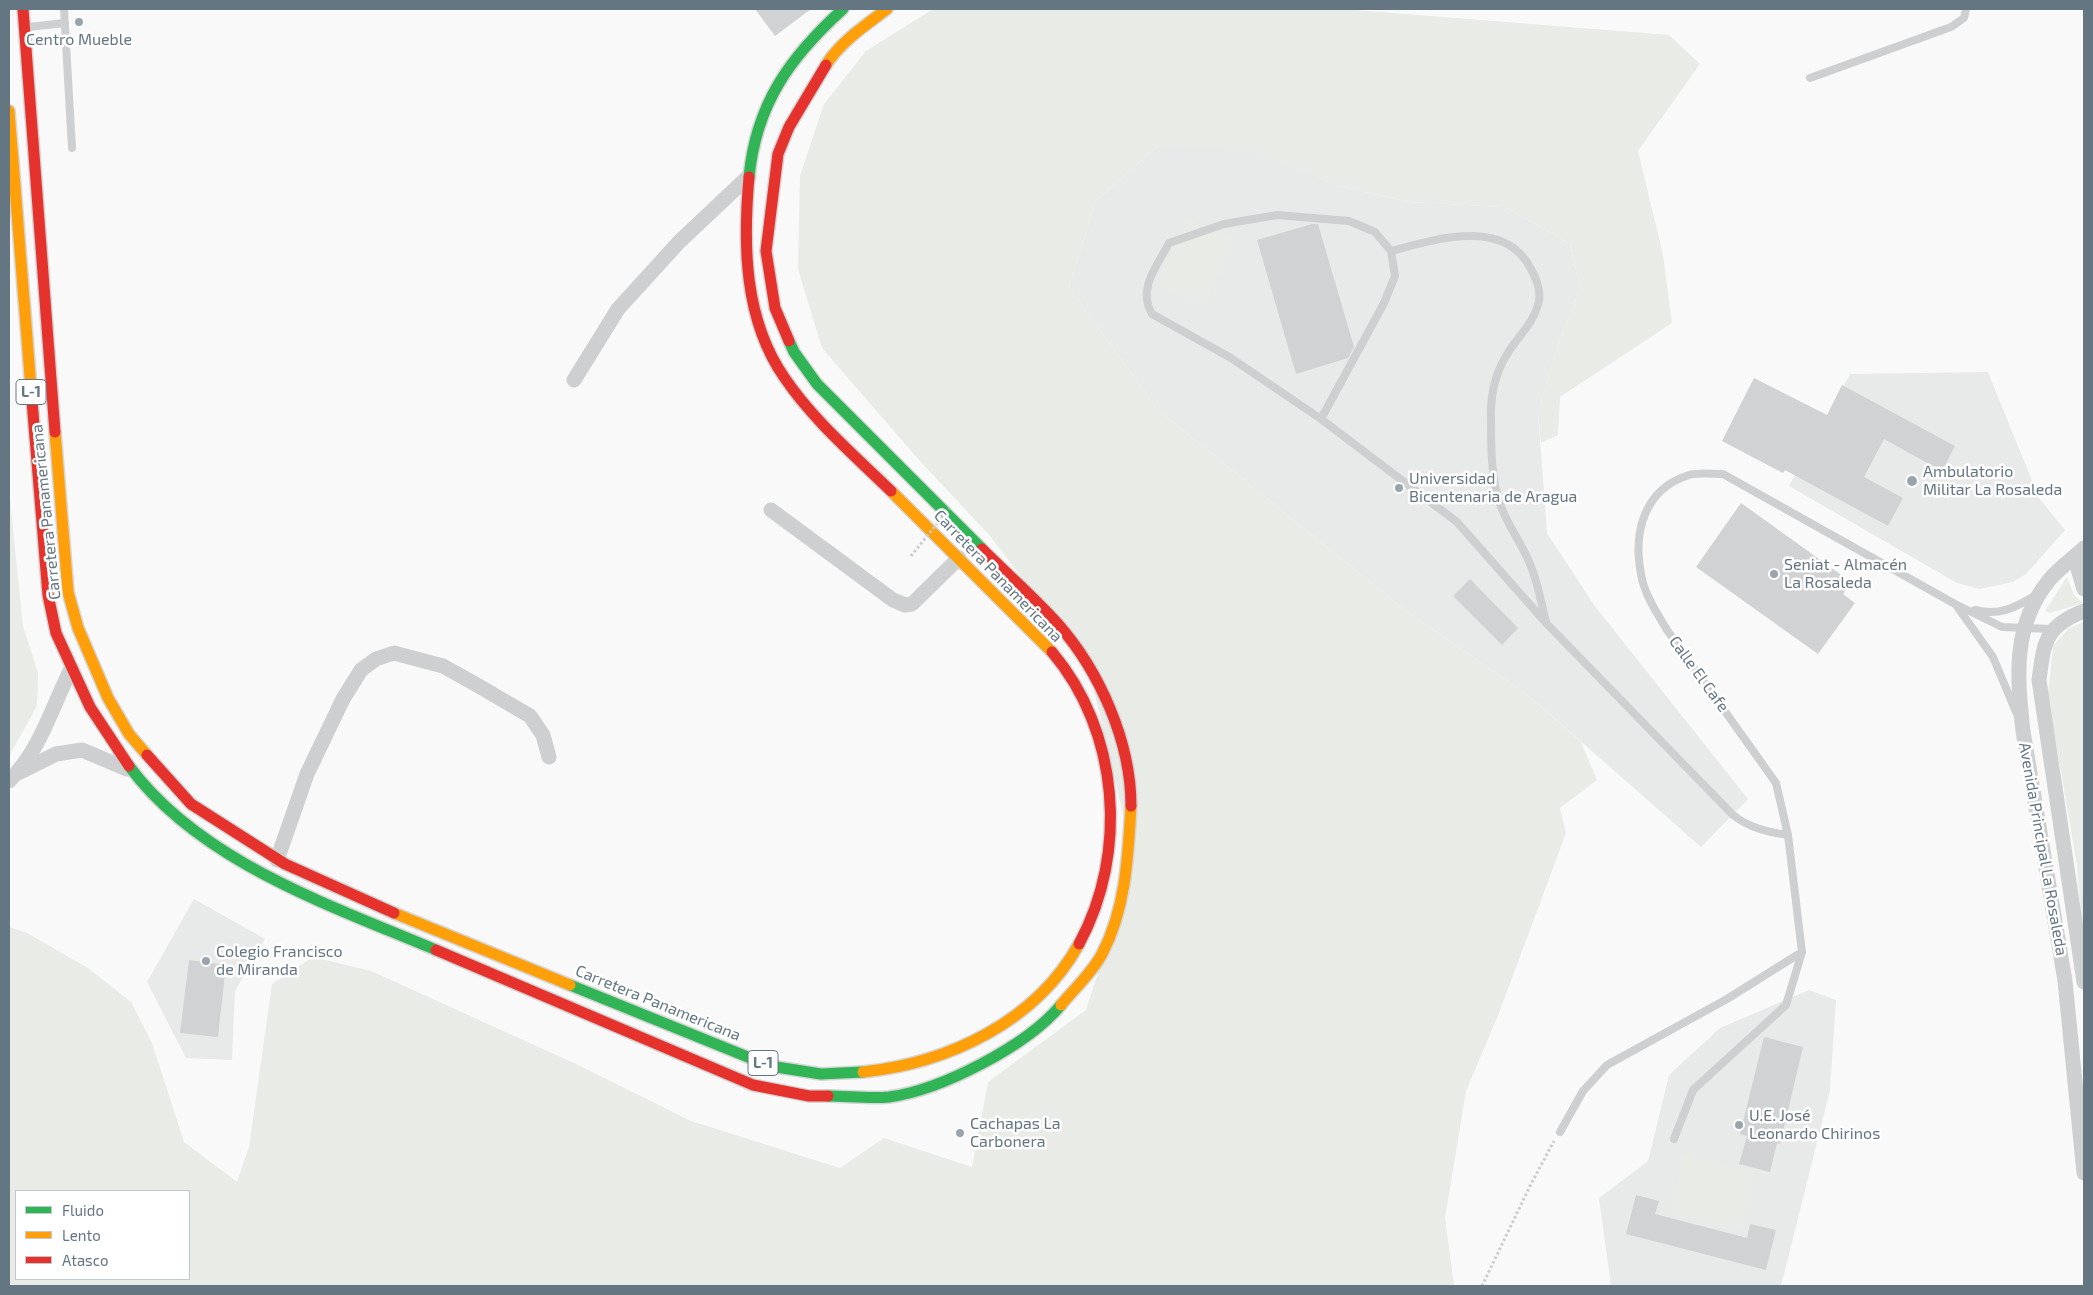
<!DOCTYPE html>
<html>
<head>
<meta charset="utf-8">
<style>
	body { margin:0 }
	#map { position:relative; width:2093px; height:1295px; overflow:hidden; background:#f9f9f9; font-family:"Exo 2",sans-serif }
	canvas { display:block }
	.frame { position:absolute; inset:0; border:10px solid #657683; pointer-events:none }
	.legend { position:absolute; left:15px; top:1190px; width:175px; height:90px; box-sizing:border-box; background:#fff; border:1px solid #c1c8cd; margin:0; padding:6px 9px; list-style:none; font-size:15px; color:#657683 }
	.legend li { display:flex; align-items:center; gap:10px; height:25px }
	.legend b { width:25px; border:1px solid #c1c8cd }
</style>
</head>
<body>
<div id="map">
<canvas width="2093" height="1295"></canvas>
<div class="frame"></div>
<ul class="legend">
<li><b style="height:6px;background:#30b455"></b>Fluido</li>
<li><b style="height:6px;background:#ff9f0a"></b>Lento</li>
<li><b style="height:6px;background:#e5322d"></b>Atasco</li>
</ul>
</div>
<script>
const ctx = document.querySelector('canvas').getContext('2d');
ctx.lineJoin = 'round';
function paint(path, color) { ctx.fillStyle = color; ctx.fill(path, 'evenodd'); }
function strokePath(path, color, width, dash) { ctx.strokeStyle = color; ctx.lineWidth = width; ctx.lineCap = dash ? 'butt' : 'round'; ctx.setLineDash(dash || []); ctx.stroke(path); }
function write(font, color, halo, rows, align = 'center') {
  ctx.font = font + ' "Exo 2",sans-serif'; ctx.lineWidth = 5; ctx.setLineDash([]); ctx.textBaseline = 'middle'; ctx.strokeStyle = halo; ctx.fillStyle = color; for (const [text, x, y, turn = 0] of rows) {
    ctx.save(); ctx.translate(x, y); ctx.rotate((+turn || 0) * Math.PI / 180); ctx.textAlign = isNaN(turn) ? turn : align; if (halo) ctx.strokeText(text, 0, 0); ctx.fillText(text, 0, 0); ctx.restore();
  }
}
paint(new Path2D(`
	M 1158,146 L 1241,146 L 1338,186 L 1410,202 L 1505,207 L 1570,244 L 1580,288 L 1560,339 L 1538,412 L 1547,533 L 1594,605 L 1748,799 L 1701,847 L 1528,695 L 1405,610 L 1158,410 L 1069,287 L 1096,201 Z
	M 1988,372 L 2039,498 L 2065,530 L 2026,574 L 2013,582 L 1979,589 L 1957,583 L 1789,486 L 1850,374 Z
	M 194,899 L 265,939 L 235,991 L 232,1060 L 186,1058 L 147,982 Z
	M 1809,990 L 1836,1000 L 1830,1090 L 1781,1286 L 1611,1286 L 1599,1198 L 1648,1161 L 1669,1075 L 1720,1028 Z`), '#e8e9e9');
paint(new Path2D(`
	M 933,9 L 1343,9 L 1669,35 L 1700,64 L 1638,151 L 1663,255 L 1672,323 L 1560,397 L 1558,435 L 1541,443 L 1538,412 L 1560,339 L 1580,288 L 1570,244 L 1505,207 L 1410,202 L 1338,186 L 1241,147 L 1158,146 L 1096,201 L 1069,287 L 1158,410 L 1405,610 L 1528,695 L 1581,742 L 1597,780 L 1560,808 L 1566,833 L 1499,1013 L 1466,1091 L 1445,1218 L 1454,1285 L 1456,1286 L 9,1286 L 9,927 L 27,933 L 88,968 L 131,1002 L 152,1043 L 184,1142 L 237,1182 L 249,1147 L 272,984 L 313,957 L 371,971 L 576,1064 L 691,1121 L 840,1168 L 884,1138 L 972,1167 L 988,1082 L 1086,1010 L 1134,860 L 1088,665 L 991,537 L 919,460 L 822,348 L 798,269 L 800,176 L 824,104 L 866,51 ZM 16,1191 L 189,1191 L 189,1279 L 16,1279 Z
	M 1187,218 L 1234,238 L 1205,307 L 1158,286 Z
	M 9,490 L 23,626 L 38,673 L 37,706 L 9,756 Z
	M 2067,577 L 2074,595 L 2083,603 L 2050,613 L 2045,611 Z
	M 2084,622 L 2084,949 L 2077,866 L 2048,695 L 2053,646 L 2069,628 Z
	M 1684,1155 L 1755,1173 L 1741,1230 L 1670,1212 Z`), '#e8ebe6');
paint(new Path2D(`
	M 755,9 L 811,9 L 775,36 Z
	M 1312,224 L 1318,224 L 1354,347 L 1348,358 L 1296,374 L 1257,240 Z
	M 1754,378 L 1827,415 L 1842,385 L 1955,446 L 1942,471 L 1884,439 L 1864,477 L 1903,498 L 1888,526 L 1785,470 L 1783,473 L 1722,441 Z
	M 1741,503 L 1851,582 L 1843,594 L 1855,603 L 1818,654 L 1696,567 Z
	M 1470,579 L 1518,628 L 1502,645 L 1453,596 Z
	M 189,960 L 226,965 L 218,1037 L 180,1033 Z
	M 1764,1037 L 1803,1047 L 1780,1144 L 1777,1143 L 1770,1172 L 1739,1164 L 1747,1136 L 1740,1134 Z
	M 1636,1195 L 1659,1201 L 1655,1214 L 1747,1238 L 1750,1224 L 1776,1230 L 1766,1270 L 1626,1234 Z`), '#d0d2d3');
const fast = new Path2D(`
	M 749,177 C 756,104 790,57 843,9
	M 789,341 L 794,352 L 817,384 L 982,549
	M 129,766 C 200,862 330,905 436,950
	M 570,985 L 770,1066 L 821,1074 L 863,1072
	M 828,1096 C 847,1096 869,1099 889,1097 C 941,1090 1027,1046 1061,1005`);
const slow = new Path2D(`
	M 826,65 C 840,42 866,25 887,9
	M 9,111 L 32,401
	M 55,432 L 68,592 L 78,628 L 108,698 L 129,734 L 147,755
	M 891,491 L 1052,652
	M 394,913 L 570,985
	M 1061,1005 C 1074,989 1092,973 1102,954 C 1126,908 1128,857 1131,806
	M 863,1072 C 948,1063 1036,1022 1079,944`);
const jam = new Path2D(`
	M 23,9 L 55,432
	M 749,177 C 743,245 744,319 784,377 C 813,420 854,455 891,491
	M 789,341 L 775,308 L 766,251 L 778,154 L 789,127 L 826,65
	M 32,401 L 48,595 L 56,633 L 90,707 L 129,766
	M 982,549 C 1007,574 1035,598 1058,624 C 1100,672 1131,742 1131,806
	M 1052,652 C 1119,731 1129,852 1079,944
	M 147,755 L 191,804 L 285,864 L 394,913
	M 436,950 L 753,1085 L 809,1096 L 828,1096`);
strokePath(fast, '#d5d6d7', 14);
strokePath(slow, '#d5d6d7', 14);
strokePath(jam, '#d5d6d7', 14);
strokePath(new Path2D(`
	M 1482,1286 L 1530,1186 L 1554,1141`), '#cbcccd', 3, [2.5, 2.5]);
strokePath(new Path2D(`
	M 64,9 L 72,148
	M 28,27 L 65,23
	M 1810,78 L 1951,27 L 1964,18 L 1966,9
	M 1391,251 C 1436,239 1505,217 1531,269 C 1537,280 1542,293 1538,305 C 1532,326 1516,338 1506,356 C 1494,376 1490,397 1491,421 C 1491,449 1491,480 1501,507 C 1509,527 1522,544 1530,564 C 1538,582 1541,603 1546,622
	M 1321,419 L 1384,303 L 1395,276 L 1391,251 L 1375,232 L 1349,221 L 1277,215 L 1224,224 L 1169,243 C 1157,266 1137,289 1152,314 L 1231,358 L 1321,419 L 1457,522 L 1547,624 L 1733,815 C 1749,828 1768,832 1788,835
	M 1956,605 L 1993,657 L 2016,712
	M 1975,610 C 1999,616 2015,608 2036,595
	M 1560,1132 L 1583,1091 L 1607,1065 L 1727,999 L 1802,952
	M 1674,1139 L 1693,1090 L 1786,1005 L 1802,952 L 1788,835 L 1776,783 L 1667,630 C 1657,613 1644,594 1641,574 C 1633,532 1644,489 1689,475 C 1699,472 1713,474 1723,474 L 1955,604 L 2002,627 L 2051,629`), '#cecfd0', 8);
strokePath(new Path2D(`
	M 574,380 L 618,309 L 679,242 L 749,176
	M 771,510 L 893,600 L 905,605 L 912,604 L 959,558
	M 2084,548 C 2073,558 2060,568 2050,579 C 2012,625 2017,676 2023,731 L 2065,981 L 2084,1173
	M 2084,549 L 2078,569 L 2084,589
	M 2084,611 C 2045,626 2044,642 2039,680 L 2084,982
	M 16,774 L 56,754 L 82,750 L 127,769
	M 9,781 C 40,751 52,707 71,669
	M 277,860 L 307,774 L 343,699 L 361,670 L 376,659 L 394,653 L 443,666 L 477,685 L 530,716 L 543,735 L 549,757`), '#cecfd0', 15);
strokePath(fast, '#30b455', 11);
strokePath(slow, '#ff9f0a', 11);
strokePath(jam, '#e5322d', 11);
strokePath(new Path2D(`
	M 911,556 L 949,509`), '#cbcccd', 3, [2.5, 2.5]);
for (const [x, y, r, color] of [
	[79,22,5,"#99a4ac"],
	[1912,481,6,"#99a4ac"],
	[1399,488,5,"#99a4ac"],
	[1774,574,5,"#99a4ac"],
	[206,961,5,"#99a4ac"],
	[1739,1125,5,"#99a4ac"],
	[960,1133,5,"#99a4ac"]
]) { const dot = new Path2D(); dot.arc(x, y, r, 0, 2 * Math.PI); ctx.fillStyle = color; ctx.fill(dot); strokePath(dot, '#fff', 2); }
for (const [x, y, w] of [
	[31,392,30],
	[763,1063,30]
]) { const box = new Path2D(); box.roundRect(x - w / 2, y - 12.5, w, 25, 4); ctx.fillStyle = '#fff'; ctx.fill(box); strokePath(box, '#657683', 1); }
write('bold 15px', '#657683', null, [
	["L-1",31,392],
	["L-1",763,1063]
]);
write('16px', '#657683', '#fff', [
	["Centro Mueble",79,40,"center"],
	["Ambulatorio",1923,472],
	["Militar La Rosaleda",1923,490],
	["Universidad",1409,479],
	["Bicentenaria de Aragua",1409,497],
	["Seniat - Almacén",1784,565],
	["La Rosaleda",1784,583],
	["Colegio Francisco",216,952],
	["de Miranda",216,970],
	["U.E. José",1749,1116],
	["Leonardo Chirinos",1749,1134],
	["Cachapas La",970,1124],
	["Carbonera",970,1142]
], 'left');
write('16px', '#657683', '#fff', [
	["Carretera Panamericana",46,512,-96],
	["Carretera Panamericana",998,576,46],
	["Calle El Cafe",1699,674,54],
	["Avenida Principal La Rosaleda",2043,849,80],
	["Carretera Panamericana",658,1003,22]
]);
</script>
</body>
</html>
